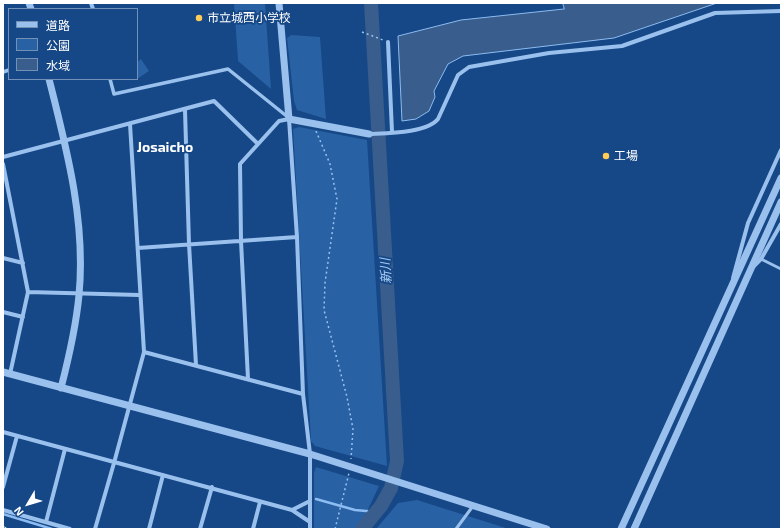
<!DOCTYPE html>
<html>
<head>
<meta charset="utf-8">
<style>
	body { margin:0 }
	#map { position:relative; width:784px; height:532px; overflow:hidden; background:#164786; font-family:"Exo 2","Noto Sans JP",sans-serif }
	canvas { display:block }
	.frame { position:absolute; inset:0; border:4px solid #fff; pointer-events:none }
	.legend { position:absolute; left:8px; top:8px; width:130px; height:72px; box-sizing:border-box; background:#164786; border:1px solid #7391b6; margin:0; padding:5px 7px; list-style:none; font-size:12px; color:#fff }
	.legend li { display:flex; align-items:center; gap:8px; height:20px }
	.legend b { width:20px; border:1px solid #7391b6 }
	.north { position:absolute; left:8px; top:484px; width:40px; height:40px; -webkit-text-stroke:3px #164786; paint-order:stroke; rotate:232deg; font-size:11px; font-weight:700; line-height:16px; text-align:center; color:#fff }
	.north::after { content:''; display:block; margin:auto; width:14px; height:18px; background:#fff; clip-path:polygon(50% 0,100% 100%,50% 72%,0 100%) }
</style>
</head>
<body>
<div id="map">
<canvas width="784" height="532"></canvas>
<div class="frame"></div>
<ul class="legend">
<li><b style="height:5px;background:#9ac1ee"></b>道路</li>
<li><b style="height:11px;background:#2861a4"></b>公園</li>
<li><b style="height:11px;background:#395d8c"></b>水域</li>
</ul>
<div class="north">N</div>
</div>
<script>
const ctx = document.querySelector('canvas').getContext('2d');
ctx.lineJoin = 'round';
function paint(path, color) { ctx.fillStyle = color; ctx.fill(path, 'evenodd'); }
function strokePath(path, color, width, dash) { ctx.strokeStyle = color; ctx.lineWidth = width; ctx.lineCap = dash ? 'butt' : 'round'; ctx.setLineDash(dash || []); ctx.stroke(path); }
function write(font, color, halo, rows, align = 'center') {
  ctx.font = font + ' "Exo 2","Noto Sans JP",sans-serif'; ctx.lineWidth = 3.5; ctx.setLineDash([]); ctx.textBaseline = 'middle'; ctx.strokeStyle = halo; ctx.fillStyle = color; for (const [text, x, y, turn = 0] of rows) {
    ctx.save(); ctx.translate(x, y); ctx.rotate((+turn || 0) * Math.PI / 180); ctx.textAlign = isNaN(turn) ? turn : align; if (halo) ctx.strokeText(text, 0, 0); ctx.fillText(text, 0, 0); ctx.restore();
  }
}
paint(new Path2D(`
	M 234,3 L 265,3 L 271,89 L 238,61 Z
	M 291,35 L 320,37 L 326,119 L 297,110 L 294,101 L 287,38 Z
	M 141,59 L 149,71 L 137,79 L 137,62 Z
	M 299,127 L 367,140 L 387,466 L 315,446 L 311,441 L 293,129 Z
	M 316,467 L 379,486 L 364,518 L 355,529 L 314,529 L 314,473 Z
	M 417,500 L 509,529 L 376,529 L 398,503 Z`), '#2861a4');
const water = new Path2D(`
	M 563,3 L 717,3 L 614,38 L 463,56 L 448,64 L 434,91 L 435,97 L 429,111 L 416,119 L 402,121 L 398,36 L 461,20 L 564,9 Z`);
paint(water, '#395d8c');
strokePath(water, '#8cbcf1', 1);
strokePath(new Path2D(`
	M 316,499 L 355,510 L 377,512
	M 3,514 L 52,529`), '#8cbcf1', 2.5);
strokePath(new Path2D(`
	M 362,529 L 381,506 L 391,488 L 397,461 L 371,3`), '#395d8c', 14);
strokePath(new Path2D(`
	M 362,32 L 383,40
	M 316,131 L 330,164 L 337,199 L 325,283 L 324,310 L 347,397 L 353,429 L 351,459
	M 335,529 L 349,473`), '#9ac1ee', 1.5, [2, 3]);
strokePath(new Path2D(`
	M 761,259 L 781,269
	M 456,529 L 473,506`), '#9ac1ee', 3);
strokePath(new Path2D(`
	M 3,72 L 9,70
	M 110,79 L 114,94 L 228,69 L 289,118`), '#9ac1ee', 3.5);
strokePath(new Path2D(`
	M 91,3 L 93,9
	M 388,42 L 392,132
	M 185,110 L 189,244 L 196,365
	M 369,134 C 387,133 427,133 438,119 L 458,75 L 469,67 L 549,53 L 622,46 L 715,13 L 781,11
	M 3,157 L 214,101 L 257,143
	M 3,164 L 28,292 L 10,374
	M 138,248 L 297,237
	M 3,258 L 23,263
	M 754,266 L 761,259 L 781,224
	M 733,278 L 748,223 L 781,150
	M 28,292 L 139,295
	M 3,312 L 23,317
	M 144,352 L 303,394
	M 248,379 L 241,241 L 240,164 L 279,121 L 289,119 L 297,237 L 303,394 L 310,454 L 310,529
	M 3,432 L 292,510 L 310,522
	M 3,487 L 17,436
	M 3,510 L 70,529
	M 292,510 L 310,501
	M 46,522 L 65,449
	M 95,529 L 114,463 L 144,352 L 130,124
	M 149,529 L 163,475
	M 200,529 L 212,487
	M 253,529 L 260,502`), '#9ac1ee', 4);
strokePath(new Path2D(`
	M 29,3 L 31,9
	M 279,3 L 289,119 L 369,134
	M 49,79 C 67,150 86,222 79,295 C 76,327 69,357 61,388
	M 3,372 L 310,454 L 547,529
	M 621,529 L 781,178
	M 634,529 L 781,202`), '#9ac1ee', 7);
const rail = new Path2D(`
	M 3,528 L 5,529`);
strokePath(rail, '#fff', 4);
strokePath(rail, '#164786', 2.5, [8]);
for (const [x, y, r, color] of [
	[199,18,4,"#ffcd57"],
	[606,156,4,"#ffcd57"]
]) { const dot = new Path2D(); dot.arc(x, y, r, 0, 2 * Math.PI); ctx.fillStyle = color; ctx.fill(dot); strokePath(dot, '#164786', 1.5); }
write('12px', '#fff', '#164786', [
	["市立城西小学校",207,18],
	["工場",614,156]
], 'left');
write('italic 13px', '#a6cbf5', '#164786', [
	["新川",386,271,-93]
]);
write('bold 14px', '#fff', '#164786', [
	["Josaicho",165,147]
]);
</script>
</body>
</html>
